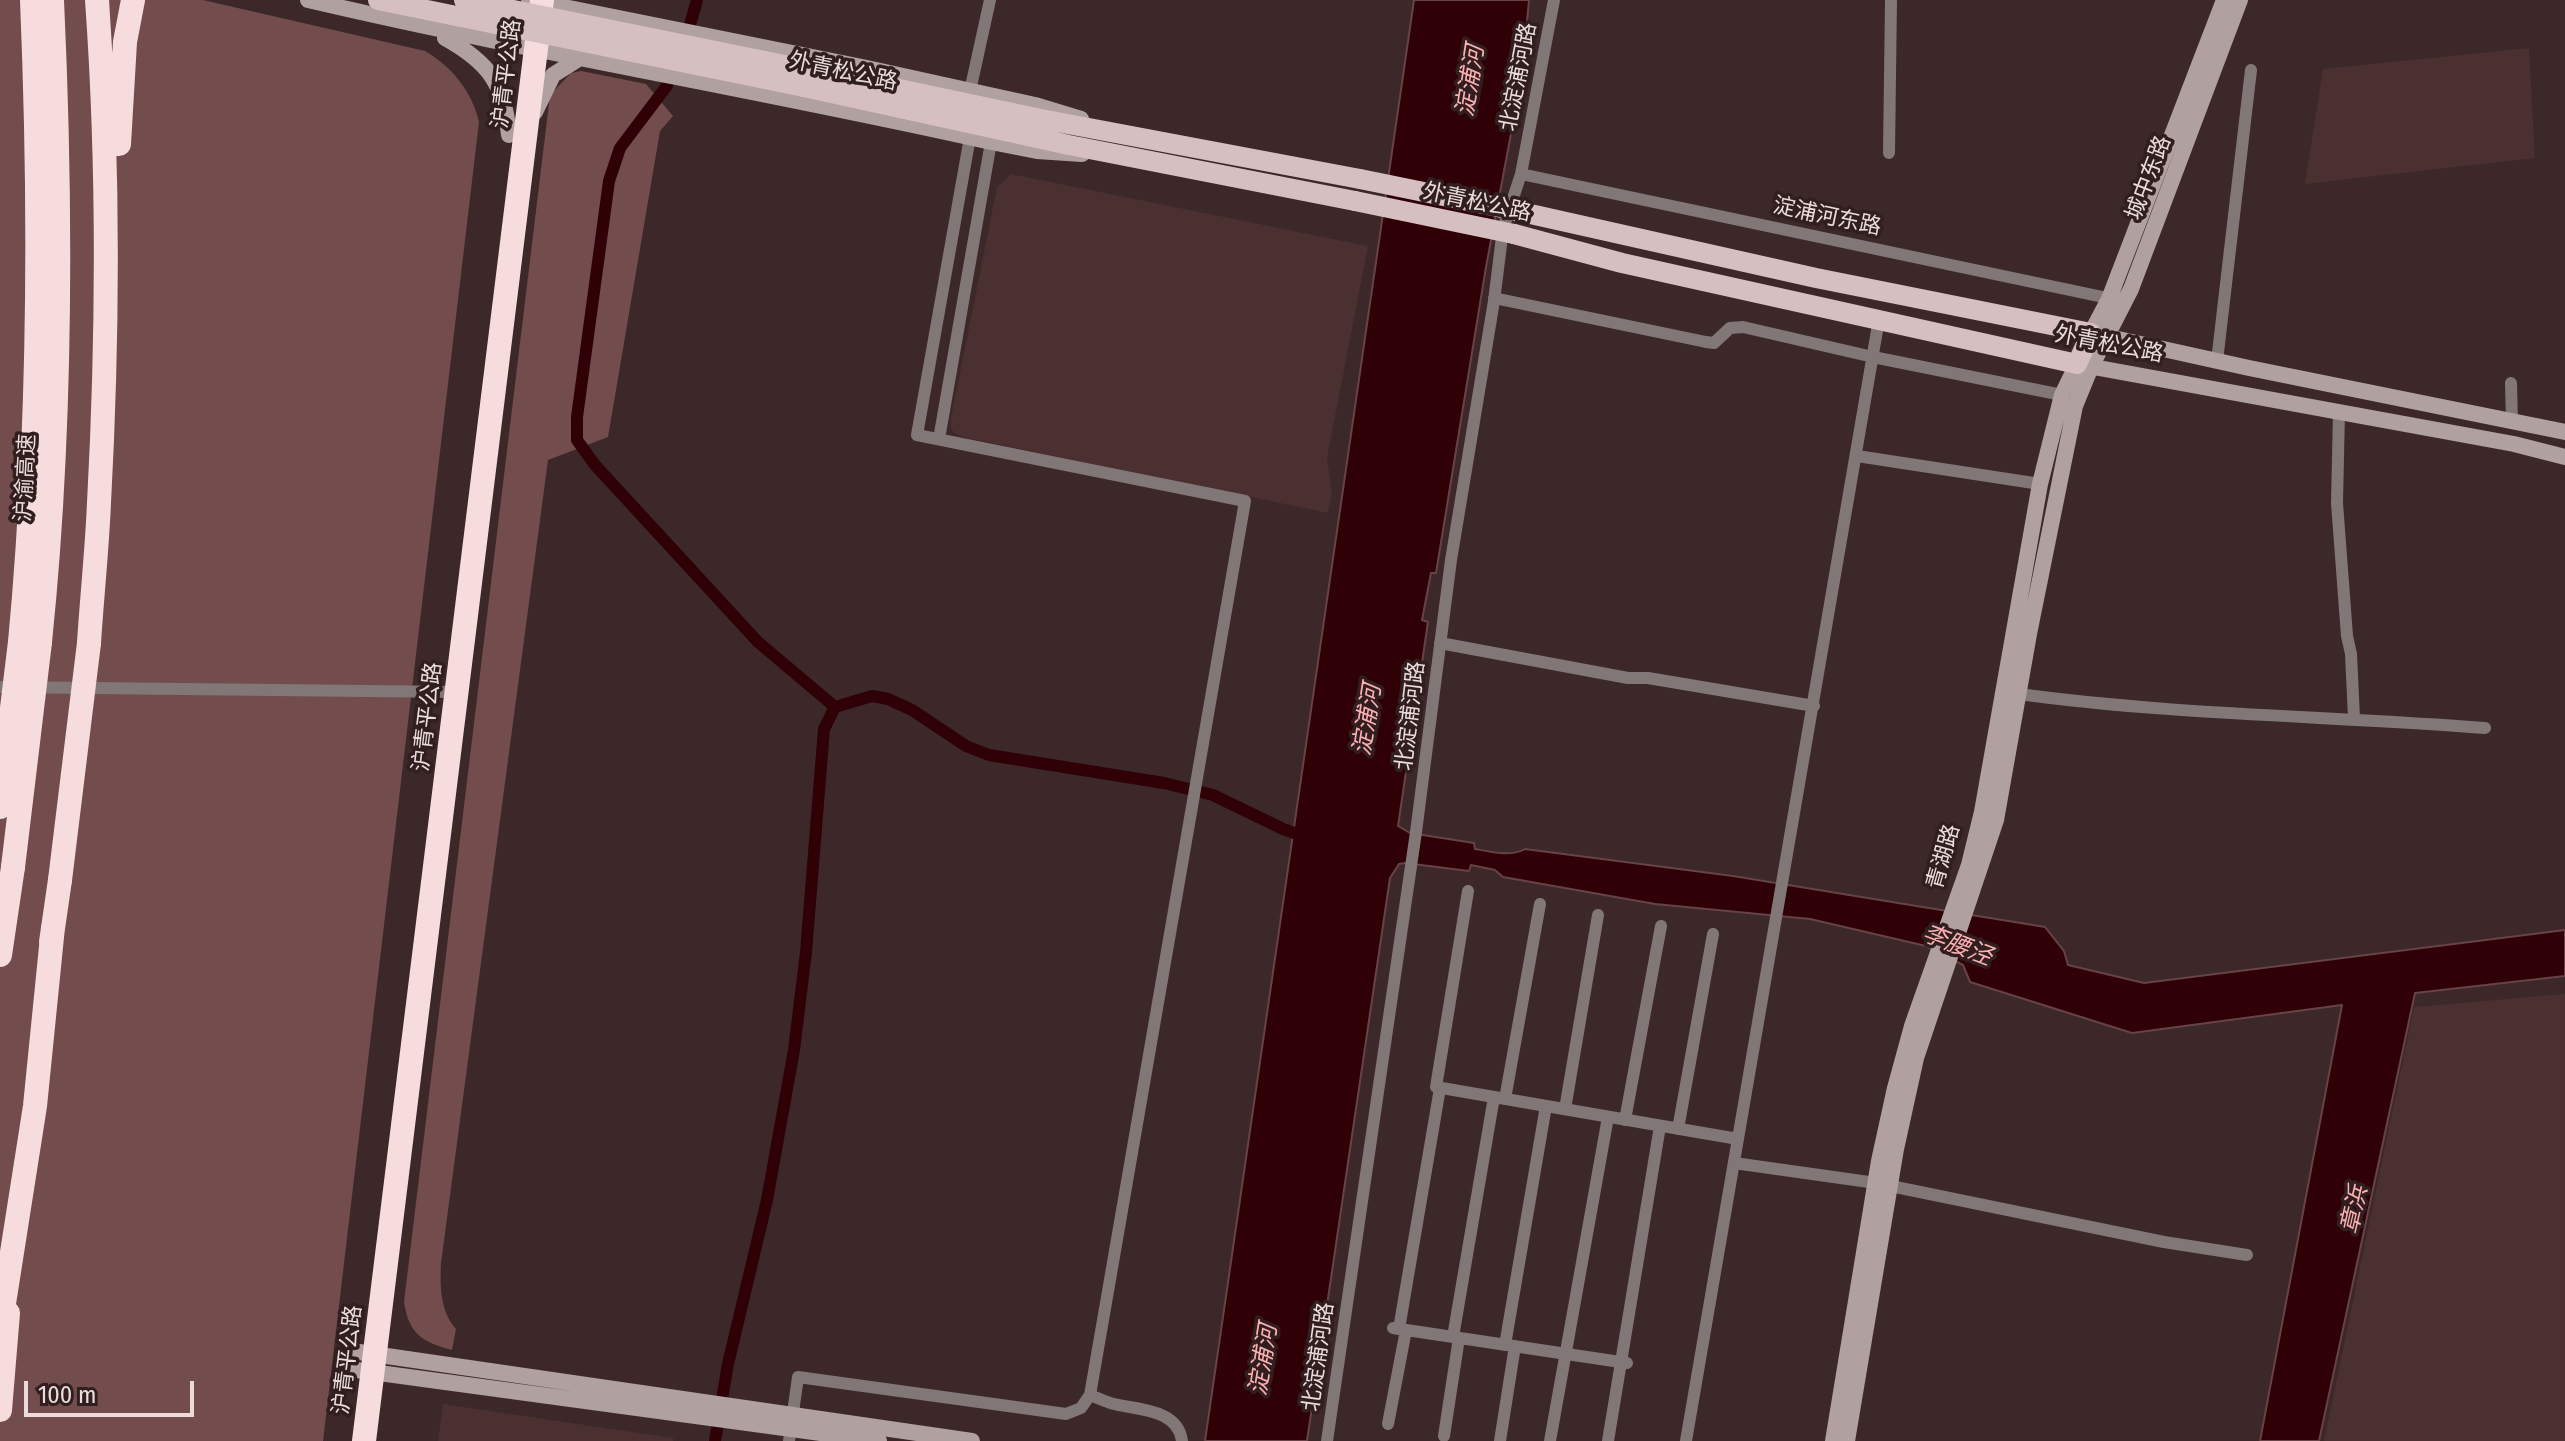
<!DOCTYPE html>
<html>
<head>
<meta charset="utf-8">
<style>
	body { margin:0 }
	#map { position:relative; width:2565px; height:1441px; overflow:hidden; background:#3c2829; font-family:"Fira Sans Condensed",sans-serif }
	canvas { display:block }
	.scale { position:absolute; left:24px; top:1381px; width:170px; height:36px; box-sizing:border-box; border:4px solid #eadcdc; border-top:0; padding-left:10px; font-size:24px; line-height:28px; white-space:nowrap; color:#eadcdc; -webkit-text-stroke:6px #311e1f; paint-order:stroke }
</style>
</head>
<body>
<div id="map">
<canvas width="2565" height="1441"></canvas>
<div class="scale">100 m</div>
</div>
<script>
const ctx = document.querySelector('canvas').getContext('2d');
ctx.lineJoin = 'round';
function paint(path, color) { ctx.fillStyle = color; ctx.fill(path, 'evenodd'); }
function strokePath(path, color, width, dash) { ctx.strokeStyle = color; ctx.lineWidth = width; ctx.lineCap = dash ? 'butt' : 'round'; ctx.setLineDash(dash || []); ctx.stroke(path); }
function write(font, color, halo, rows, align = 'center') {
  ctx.font = font + ' "Fira Sans Condensed","Noto Sans SC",sans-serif'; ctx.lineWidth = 7; ctx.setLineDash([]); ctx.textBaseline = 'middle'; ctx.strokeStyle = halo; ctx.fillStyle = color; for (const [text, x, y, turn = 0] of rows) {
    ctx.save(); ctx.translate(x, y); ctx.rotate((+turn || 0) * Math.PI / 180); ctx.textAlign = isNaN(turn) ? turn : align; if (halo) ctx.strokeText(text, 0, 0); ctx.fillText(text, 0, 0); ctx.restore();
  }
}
paint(new Path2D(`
	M 2529,48 L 2535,158 L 2305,184 L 2323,69 Z
	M 1011,174 L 1368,246 L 1327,458 L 1332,492 L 1328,513 L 963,437 L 955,433 L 951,429 L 951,418 L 997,187 Z
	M 2565,994 L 2565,1441 L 2324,1441 L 2414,1007 Z
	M 443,1404 L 673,1438 L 673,1441 L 438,1441 Z`), '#4a3030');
paint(new Path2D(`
	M 0,0 L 203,0 L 425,51 C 452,67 472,91 479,122 L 323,1441 L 0,1441 Z
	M 581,71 L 646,84 L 673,116 L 660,131 L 608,437 L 548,460 L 441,1263 C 440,1286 440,1311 456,1329 L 452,1350 C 422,1342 409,1334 404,1302 L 550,95 L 571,73 Z`), '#734c4d');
const water = new Path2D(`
	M 1414,0 L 1529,0 L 1522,75 L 1486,267 L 1436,573 L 1431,573 L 1422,620 L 1428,622 L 1398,826 L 1410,833 L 1474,843 L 1475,849 C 1491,852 1511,857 1525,849 L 1733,876 L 2045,927 L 2064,951 L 2068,965 L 2144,983 L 2565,930 L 2565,976 L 2415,993 L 2319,1441 L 2260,1441 L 2342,1005 L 2132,1033 L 1970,982 L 1963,965 L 1926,946 L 1810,919 L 1655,904 L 1503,877 L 1495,870 L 1471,865 L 1469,871 L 1405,863 L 1399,864 L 1390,878 L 1307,1441 L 1205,1441 Z`);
paint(water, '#2f0006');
strokePath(water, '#674246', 2);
strokePath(new Path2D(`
	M 686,39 L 697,0
	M 673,71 L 666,87 L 620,148 L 609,181 L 577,417 L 577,440 L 595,465 L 758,642 L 835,707
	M 715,1441 L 728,1364 L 767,1200 L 794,1050 L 806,952 L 824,729 L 835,707 L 872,696 L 888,699 L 912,710 L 966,746 L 989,755 L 1164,783 L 1213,795 L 1283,829 L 1309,838`), '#2f0006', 12);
strokePath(new Path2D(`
	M 970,91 L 990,0
	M 1889,153 L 1891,0
	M 1521,174 L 2117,300
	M 1494,298 L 1706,342 L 1714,343 L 1730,328 L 1743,327 L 1873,357 L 2062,395
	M 2217,361 L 2251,70
	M 2511,383 L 2512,421
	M 2339,412 L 2337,503 L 2347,636 L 2351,654 L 2354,718
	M 939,439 L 991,142
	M 1857,456 L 2040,484
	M 1440,643 L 1628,678 L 1648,678 L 1814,706
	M 0,687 L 457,692
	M 2019,694 C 2173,715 2330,716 2485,728
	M 1468,891 L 1436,1087 L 1738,1139
	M 1505,1099 L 1540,904
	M 1565,1109 L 1598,915
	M 1625,1120 L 1661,926
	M 1678,1129 L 1713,934
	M 1734,1163 L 1876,1183 L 2164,1242 L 2247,1255
	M 1393,1328 L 1627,1363
	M 1399,1329 L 1440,1088
	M 1453,1337 L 1494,1097
	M 1505,1345 L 1546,1106
	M 1090,1395 C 1098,1398 1106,1402 1114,1404 C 1139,1410 1178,1409 1182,1441
	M 1388,1424 L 1406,1330
	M 1444,1436 L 1459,1338
	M 789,1441 L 798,1377 L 1066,1414 L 1081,1408 L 1090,1395 L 1245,501 L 917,435 L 970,137
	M 1327,1441 L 1416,832 L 1451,560 L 1494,301 L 1503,229 L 1521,174 L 1554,0
	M 1500,1441 L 1515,1346
	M 1550,1441 L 1608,1117
	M 1608,1441 L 1660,1126
	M 1686,1441 L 1879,319`), '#827777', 12);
strokePath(new Path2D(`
	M 308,0 C 535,53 764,91 991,142 L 1037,151 L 1082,154
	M 529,0 L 867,68 L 1035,105 L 1081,119
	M 2224,0 L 2109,299 L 2091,333 L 2249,368 L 2565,432
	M 445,38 C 490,63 504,84 509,135
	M 535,112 L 553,75 L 580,58
	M 359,1352 L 972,1441
	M 357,1370 L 879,1441
	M 1833,1441 L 1879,1161 L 1895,1088 L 1912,1026 L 1969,865 L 1982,812 L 2040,484 L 2062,395 L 2077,364 L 2514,444 L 2565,457
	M 1847,1441 L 1896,1149 L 1916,1058 L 1996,820 L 2029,634 L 2075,406 L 2091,367 L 2131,289 L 2240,0`), '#b1a0a0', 16);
strokePath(new Path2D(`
	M 809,70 L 1041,119 L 1360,179
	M 804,87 L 1069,145 L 1355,201
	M 1514,234 L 1622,263 L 2077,364 L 2091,333 L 1816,278 L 1517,211`), '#d6bfc0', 20);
strokePath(new Path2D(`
	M 119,144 L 125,42 L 133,0
	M 20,642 C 40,429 41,214 32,0
	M 40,642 C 62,429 62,214 52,0
	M 89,643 C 92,596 97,550 99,503 C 108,336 109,167 97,0
	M 51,942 L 60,880
	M 0,955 L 13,867
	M 0,1329 L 35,1106 L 53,927
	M 0,1410 L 8,1313
	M 364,1441 L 542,0`), '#f7dcdd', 24);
strokePath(new Path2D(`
	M 378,0 L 804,87
	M 464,0 L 809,70
	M 1360,179 L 1517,211
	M 1355,201 L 1514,234`), '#d6bfc0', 20);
strokePath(new Path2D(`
	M 0,807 L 20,642
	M 13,867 L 40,642
	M 60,880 L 89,643`), '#f7dcdd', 24);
write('22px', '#eadcdc', '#311e1f', [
	["外青松公路",843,72,12],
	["沪青平公路",507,74,-83],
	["北淀浦河路",1519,77,-79],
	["城中东路",2149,178,-69],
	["外青松公路",1477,203,12],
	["淀浦河东路",1827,217,12],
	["外青松公路",2109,345,11],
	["沪渝高速",26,478,-87],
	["北淀浦河路",1411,716,-83],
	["沪青平公路",428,717,-83],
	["青湖路",1944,857,-74],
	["北淀浦河路",1319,1357,-82],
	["沪青平公路",348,1360,-83]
]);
write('italic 24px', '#fdb0b3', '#311e1f', [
	["淀浦河",1471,81,-81],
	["淀浦河",1368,720,-81],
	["李腰泾",1957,946,21],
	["章浜",2355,1210,-77],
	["淀浦河",1264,1360,-81]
]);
</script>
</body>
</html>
